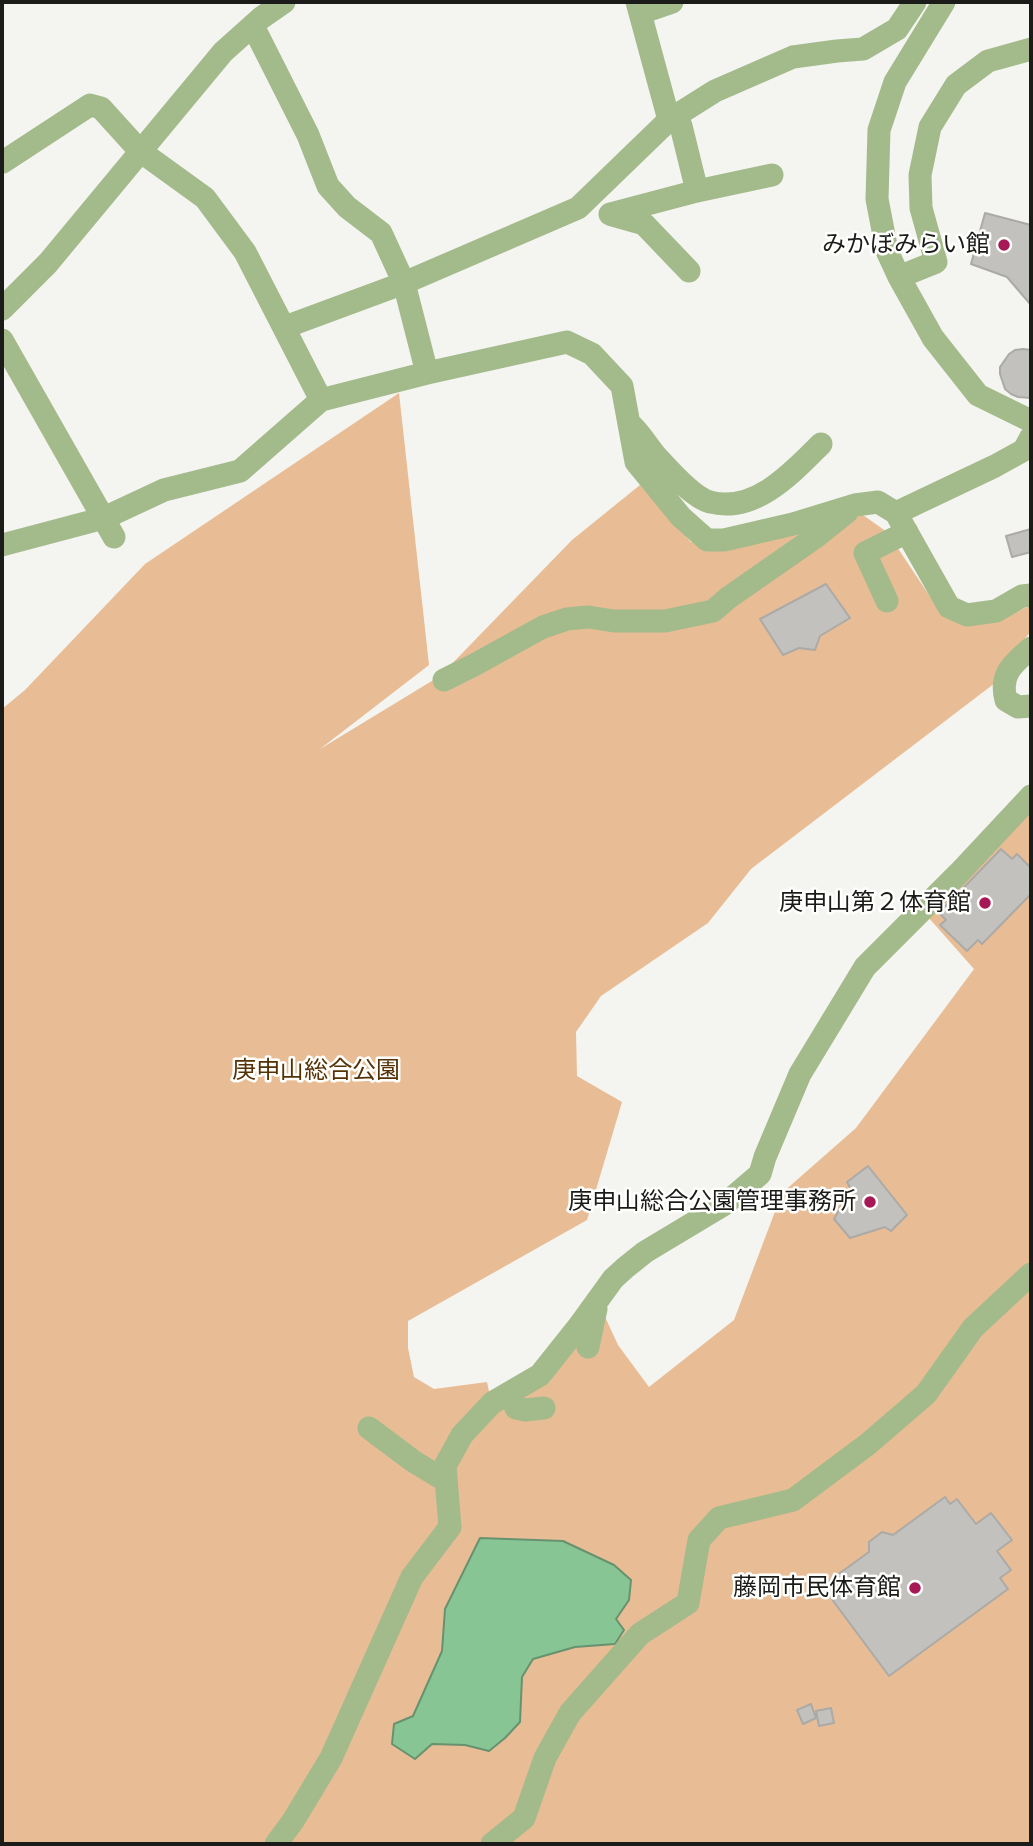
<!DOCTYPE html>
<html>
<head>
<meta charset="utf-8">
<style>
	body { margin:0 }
	#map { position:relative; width:1033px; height:1846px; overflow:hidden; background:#f4f4f0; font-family:"Open Sans",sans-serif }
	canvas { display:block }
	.frame { position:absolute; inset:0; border:4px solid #1b1b19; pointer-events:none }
</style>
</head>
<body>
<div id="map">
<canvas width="1033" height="1846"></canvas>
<div class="frame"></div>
</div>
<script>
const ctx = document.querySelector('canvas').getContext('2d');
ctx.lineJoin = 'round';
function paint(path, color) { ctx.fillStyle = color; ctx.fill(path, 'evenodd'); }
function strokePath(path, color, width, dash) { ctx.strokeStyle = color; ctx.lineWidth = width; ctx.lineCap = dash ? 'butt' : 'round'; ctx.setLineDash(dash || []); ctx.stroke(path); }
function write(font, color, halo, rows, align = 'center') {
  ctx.font = font + ' "Open Sans","Noto Sans JP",sans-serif'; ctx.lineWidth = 5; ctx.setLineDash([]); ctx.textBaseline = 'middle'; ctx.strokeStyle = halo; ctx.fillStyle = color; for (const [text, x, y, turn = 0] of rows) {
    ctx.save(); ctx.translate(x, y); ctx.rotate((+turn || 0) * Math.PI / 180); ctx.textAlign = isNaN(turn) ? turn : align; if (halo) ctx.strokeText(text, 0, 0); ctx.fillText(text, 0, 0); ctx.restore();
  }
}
paint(new Path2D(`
	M 399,393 L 429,665 L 320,749 L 440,676 L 572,540 L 640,485 L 691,542 L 729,546 L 863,515 L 887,532 L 941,613 L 999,621 L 1031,605 L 1031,631 L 1007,661 L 995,683 L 751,869 L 708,923 L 601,996 L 576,1032 L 577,1076 L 622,1102 L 587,1220 L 408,1321 L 408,1348 L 414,1377 L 434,1389 L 487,1382 L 490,1396 L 542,1383 L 601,1308 L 618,1345 L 649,1387 L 734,1320 L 782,1193 L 856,1128 L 974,969 L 928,917 L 1031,803 L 1031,1844 L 2,1844 L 2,709 L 25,690 L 145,564 Z`), '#e8bd95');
const water = new Path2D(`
	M 480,1538 L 563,1541 L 614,1565 L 631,1580 L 629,1600 L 616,1619 L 624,1630 L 615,1644 L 575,1647 L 533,1659 L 522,1677 L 520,1722 L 505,1738 L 489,1751 L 465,1745 L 432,1744 L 415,1759 L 392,1744 L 394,1724 L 413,1716 L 442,1651 L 445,1609 Z`);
paint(water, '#88c594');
strokePath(water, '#67926f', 2);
const building = new Path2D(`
	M 985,213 L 1031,225 L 1031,305 L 1007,277 L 971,264 Z
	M 1023,349 L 1031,350 L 1031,398 L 1018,397 L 1011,394 L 1005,389 L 1000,374 L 1000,367 L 1009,354 L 1015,350 Z
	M 1031,529 L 1031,552 L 1012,557 L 1006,536 Z
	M 826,584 L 850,618 L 820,636 L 815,650 L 799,648 L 783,655 L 760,619 Z
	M 1001,849 L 1012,859 L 1017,854 L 1031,868 L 1031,894 L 982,944 L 978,940 L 967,951 L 940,925 L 946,920 L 939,913 Z
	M 868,1166 L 907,1215 L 891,1231 L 885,1227 L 850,1238 L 834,1219 L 851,1189 L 847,1182 Z
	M 945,1497 L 950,1504 L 957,1499 L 976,1524 L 991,1513 L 1012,1540 L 997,1551 L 1011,1570 L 1000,1578 L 1008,1589 L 889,1676 L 822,1586 L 869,1552 L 869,1542 L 882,1532 L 893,1535 Z
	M 811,1704 L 816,1718 L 803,1724 L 797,1710 Z
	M 831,1708 L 834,1723 L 819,1726 L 816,1711 Z`);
paint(building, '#c3c1bd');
strokePath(building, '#abaaa6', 2);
strokePath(new Path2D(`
	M 637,2 L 669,120 L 681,126 L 697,191
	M 944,2 L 895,82 L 879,130 L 877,199 L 887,251 L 899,277 L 933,338 L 978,395 L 1031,421
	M 640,13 L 672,2
	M 253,26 L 308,135 L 328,186 L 347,207 L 381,233 L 404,283 L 427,373
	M 2,160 L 3,162 L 90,105 L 101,108 L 140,151 L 205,198 L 245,252 L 321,400 L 427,373 L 567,342 L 592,354 L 622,386 L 636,462 L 681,517 L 707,540 L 724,540 L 793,524 L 855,505 L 878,502 L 896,513 L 949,607 L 967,615 L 996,611 L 1022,596 L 1031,595
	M 610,214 L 697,191 L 772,175
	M 612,215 L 644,224 L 689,271
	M 899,277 L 936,262 L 921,208 L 920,175 L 930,127 L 956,85 L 988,61 L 1031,49
	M 2,309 L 48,263 L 223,52 L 261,18 L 284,2
	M 285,327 L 404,283 L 578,208 L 669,120 L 715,91 L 793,57 L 837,51 L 863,49 L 897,29 L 915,2
	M 2,340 L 114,537
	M 629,423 C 641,433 647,446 657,457 C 669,470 693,498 710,502 C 755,514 793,472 821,444
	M 896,513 L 995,466 L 1024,450 L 1031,437
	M 2,545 L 104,518 L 164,490 L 240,471 L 321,400
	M 887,601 L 865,553 L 907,532
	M 1031,648 C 1013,664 999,674 1006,700 L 1018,707 L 1031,706
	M 444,680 L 474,665 L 543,627 L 567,619 L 588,617 L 614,621 L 665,621 L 713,611 L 728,598 L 817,536 L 847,512
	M 588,1347 L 596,1309
	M 510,1393 L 516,1408 L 525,1410 L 544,1408
	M 369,1428 L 413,1461 L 446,1481
	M 276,1844 L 293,1821 L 331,1758 L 412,1577 L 450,1527 L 445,1466 L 462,1435 L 492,1403 L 540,1375 L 579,1326 L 613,1279 L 625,1268 L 645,1252 L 725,1204 L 760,1174 L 765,1157 L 800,1074 L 865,967 L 959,873 L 1031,796
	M 492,1844 L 524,1818 L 545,1758 L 570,1713 L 640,1634 L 688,1603 L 699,1540 L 719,1518 L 793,1500 L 868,1444 L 926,1394 L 973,1328 L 1031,1274`), '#a3ba8b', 23);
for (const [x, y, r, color] of [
	[1004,245,7,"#a71857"],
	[985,903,7,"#a71857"],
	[870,1202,7,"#a71857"],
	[915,1588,7,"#a71857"]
]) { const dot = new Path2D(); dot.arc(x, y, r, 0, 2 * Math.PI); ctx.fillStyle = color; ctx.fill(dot); strokePath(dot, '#fffffe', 2.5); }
write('24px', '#1b1b19', '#fffffe', [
	["みかぼみらい館",990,245],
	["庚申山第２体育館",971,903],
	["庚申山総合公園管理事務所",856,1202],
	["藤岡市民体育館",901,1588]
], 'right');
write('24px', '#553206', '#fffffe', [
	["庚申山総合公園",316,1071]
]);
</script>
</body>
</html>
